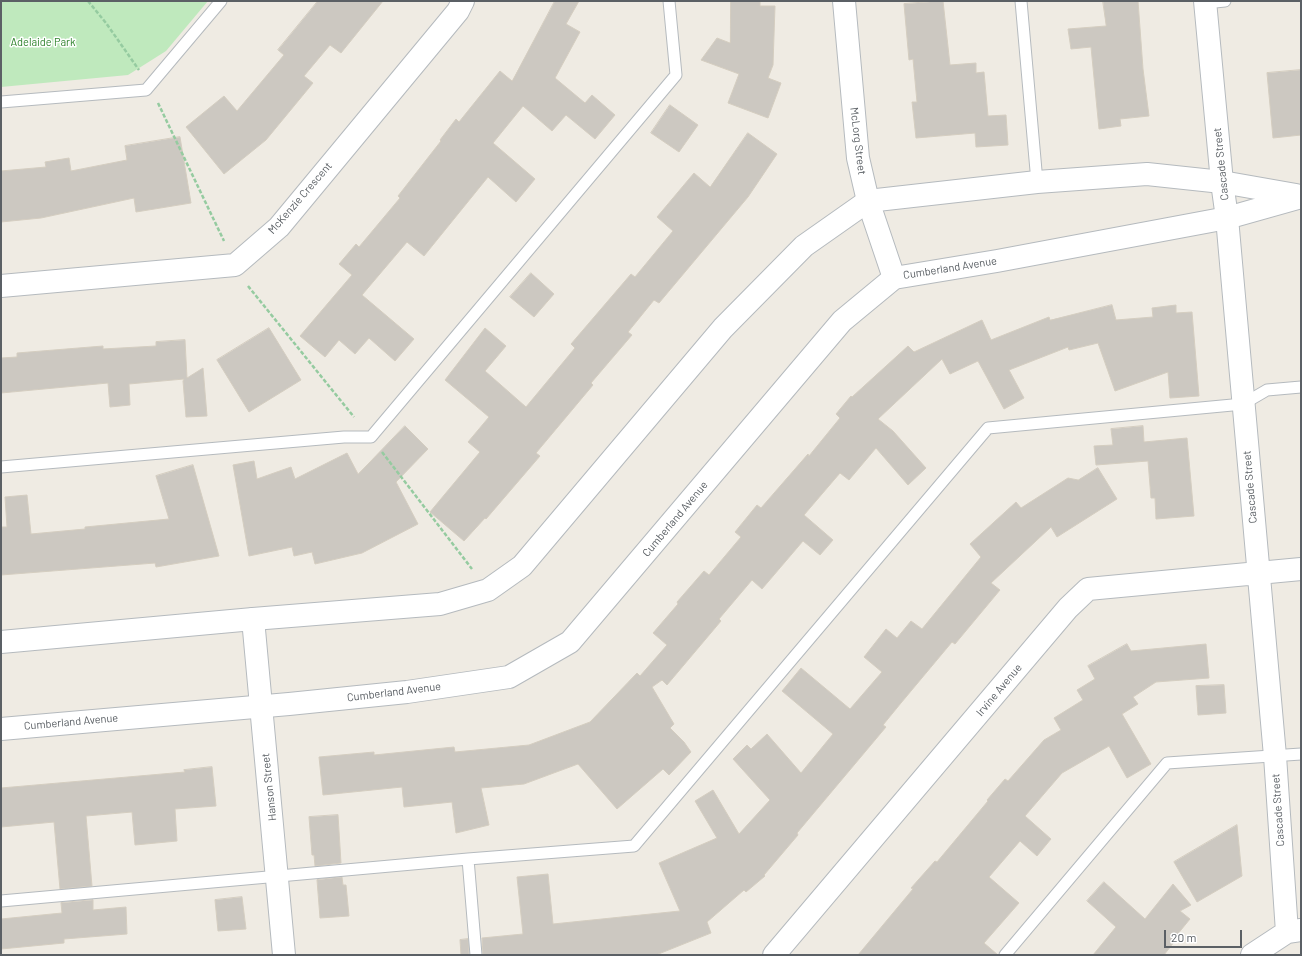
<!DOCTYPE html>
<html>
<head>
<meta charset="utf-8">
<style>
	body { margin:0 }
	#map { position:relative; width:1302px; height:956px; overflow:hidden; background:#efebe3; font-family:Barlow,sans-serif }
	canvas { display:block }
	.frame { position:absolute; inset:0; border:2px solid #5b6065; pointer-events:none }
	.scale { position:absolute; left:1164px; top:930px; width:78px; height:18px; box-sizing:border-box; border:2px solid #5b6065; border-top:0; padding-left:5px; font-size:12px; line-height:14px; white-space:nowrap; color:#5b6065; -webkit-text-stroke:3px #fff; paint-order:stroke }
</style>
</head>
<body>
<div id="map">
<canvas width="1302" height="956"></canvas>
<div class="frame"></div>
<div class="scale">20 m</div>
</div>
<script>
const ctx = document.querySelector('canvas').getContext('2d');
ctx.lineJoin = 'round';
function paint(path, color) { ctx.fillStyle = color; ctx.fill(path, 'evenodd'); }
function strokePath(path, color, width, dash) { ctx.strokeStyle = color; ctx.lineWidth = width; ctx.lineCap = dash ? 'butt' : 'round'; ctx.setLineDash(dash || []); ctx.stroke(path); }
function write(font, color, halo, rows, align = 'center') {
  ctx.font = font + ' Barlow,sans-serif'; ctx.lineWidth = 3; ctx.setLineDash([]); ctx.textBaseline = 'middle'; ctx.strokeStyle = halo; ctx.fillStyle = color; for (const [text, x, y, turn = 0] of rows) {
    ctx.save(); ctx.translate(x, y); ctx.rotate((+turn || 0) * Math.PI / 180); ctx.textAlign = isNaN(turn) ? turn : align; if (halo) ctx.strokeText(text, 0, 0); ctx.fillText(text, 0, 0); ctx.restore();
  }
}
paint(new Path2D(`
	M 1,1 L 208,1 L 166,51 L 128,75 L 1,87 Z`), '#bfe9bd');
const building = new Path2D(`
	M 318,1 L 383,1 L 341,53 L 330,45 L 304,76 L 313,83 L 266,140 L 224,174 L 186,127 L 224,96 L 237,111 L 284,55 L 278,50 Z
	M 555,1 L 579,1 L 566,24 L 580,32 L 555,78 L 585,103 L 592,95 L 615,115 L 595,139 L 566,115 L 552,131 L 523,106 L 493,143 L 535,179 L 516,202 L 488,177 L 424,256 L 407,242 L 362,295 L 414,339 L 395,361 L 369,338 L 355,354 L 339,340 L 325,357 L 300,336 L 352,275 L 339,264 L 356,244 L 359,247 L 400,198 L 398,196 L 441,141 L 440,140 L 456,119 L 459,122 L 500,71 L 512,81 Z
	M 731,1 L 760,1 L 760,6 L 775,6 L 773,65 L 768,78 L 781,83 L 768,118 L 728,103 L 739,74 L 701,60 L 717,38 L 730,43 Z
	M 943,1 L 950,65 L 976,63 L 976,73 L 984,72 L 988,116 L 1006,115 L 1008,145 L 976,147 L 975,133 L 916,138 L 912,102 L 917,102 L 913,59 L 909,60 L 904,4 Z
	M 1103,1 L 1138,1 L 1143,69 L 1149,116 L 1120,119 L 1121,126 L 1099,129 L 1091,47 L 1071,49 L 1068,29 L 1106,26 Z
	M 1301,70 L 1301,135 L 1273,138 L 1267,73 Z
	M 670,105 L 698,125 L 679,152 L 651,133 Z
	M 748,133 L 777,154 L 748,197 L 659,303 L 654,300 L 628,332 L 632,335 L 591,383 L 593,385 L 536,453 L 540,456 L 486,519 L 485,518 L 464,541 L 430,512 L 480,452 L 468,442 L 489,417 L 445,380 L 485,328 L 506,346 L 485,371 L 526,407 L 575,348 L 571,344 L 631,274 L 635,277 L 673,231 L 657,217 L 694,173 L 710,187 Z
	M 180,137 L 191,203 L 136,212 L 134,198 L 41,218 L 1,222 L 1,171 L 46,167 L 45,162 L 69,158 L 71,171 L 127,160 L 125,146 Z
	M 531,273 L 554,294 L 534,317 L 510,297 Z
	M 1112,305 L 1116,320 L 1153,317 L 1152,308 L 1176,305 L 1176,313 L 1192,312 L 1199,396 L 1170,398 L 1168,372 L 1115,391 L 1098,343 L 1069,350 L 1068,347 L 1009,370 L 1024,398 L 1004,409 L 978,361 L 950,374 L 942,359 L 878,419 L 893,431 L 926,468 L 908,485 L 876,448 L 849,480 L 840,473 L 804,515 L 833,540 L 820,555 L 803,541 L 762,589 L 752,580 L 719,619 L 721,621 L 667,685 L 662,680 L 652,687 L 674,724 L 670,728 L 684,742 L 691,752 L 669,775 L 663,769 L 617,809 L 578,764 L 524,784 L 481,788 L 489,825 L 456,833 L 452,802 L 404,807 L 402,787 L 323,795 L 319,757 L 374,752 L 374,755 L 454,747 L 455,752 L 529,745 L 590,722 L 637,673 L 640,676 L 667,645 L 653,633 L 678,604 L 677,602 L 704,571 L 709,575 L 741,537 L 735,532 L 757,505 L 761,508 L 808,454 L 809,456 L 840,418 L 836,414 L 851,396 L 852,397 L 908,346 L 914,352 L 982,320 L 991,340 L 1049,317 L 1050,320 Z
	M 269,328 L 301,380 L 249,412 L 217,360 Z
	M 185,340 L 187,378 L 203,368 L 207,416 L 186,417 L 183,381 L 184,379 L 129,384 L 130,405 L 110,407 L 108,383 L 1,393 L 1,358 L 17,357 L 17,353 L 103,346 L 103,349 L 156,346 L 156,342 Z
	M 405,426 L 428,449 L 396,482 L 418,524 L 362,553 L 315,564 L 312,552 L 294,556 L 292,547 L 249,556 L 233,465 L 254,461 L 257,479 L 291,467 L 295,479 L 347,453 L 358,474 Z
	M 1143,426 L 1144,442 L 1187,438 L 1194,516 L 1156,519 L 1155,498 L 1151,498 L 1148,461 L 1096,465 L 1094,446 L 1113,445 L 1111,429 Z
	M 193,465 L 219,556 L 156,567 L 155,563 L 1,575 L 1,527 L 7,527 L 5,497 L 27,495 L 31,534 L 85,529 L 85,527 L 169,519 L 156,476 Z
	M 1098,468 L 1117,499 L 1057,537 L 1051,527 L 991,583 L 1000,590 L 955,644 L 952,642 L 901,703 L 883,725 L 886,727 L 797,833 L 798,835 L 764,875 L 765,876 L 746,892 L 744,890 L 707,922 L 711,933 L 656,955 L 483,955 L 482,938 L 523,934 L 517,877 L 548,874 L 553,924 L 680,911 L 659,863 L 717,838 L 695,801 L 713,790 L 739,834 L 770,800 L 733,759 L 747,745 L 751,749 L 767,734 L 801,773 L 833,734 L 782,691 L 801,668 L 850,709 L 882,672 L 864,657 L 886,629 L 897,638 L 911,621 L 922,629 L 981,557 L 970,544 L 1016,502 L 1021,508 L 1068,478 L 1078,480 Z
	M 1127,644 L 1131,651 L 1206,644 L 1209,678 L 1156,682 L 1133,697 L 1138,704 L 1122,714 L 1151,764 L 1127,778 L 1109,746 L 1062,773 L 1025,816 L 1051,839 L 1037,856 L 1020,841 L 989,877 L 1019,903 L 984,943 L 998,955 L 858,955 L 913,889 L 911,888 L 935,861 L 937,862 L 988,801 L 987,800 L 1005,779 L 1008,781 L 1044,740 L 1061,730 L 1054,718 L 1083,700 L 1077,690 L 1095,679 L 1088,666 Z
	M 1224,685 L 1226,713 L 1198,715 L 1196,686 Z
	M 212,767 L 216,806 L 175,809 L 177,841 L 135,845 L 132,812 L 86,816 L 92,886 L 60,889 L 54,822 L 1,827 L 1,788 L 185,772 L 184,770 Z
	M 338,815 L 341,863 L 315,866 L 314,855 L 312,855 L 309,817 Z
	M 1237,825 L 1242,876 L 1197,902 L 1174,862 Z
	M 342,877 L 343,885 L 346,885 L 349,916 L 320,918 L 317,880 Z
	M 1104,882 L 1145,919 L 1173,884 L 1191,905 L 1180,911 L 1190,919 L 1172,941 L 1174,942 L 1164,955 L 1093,955 L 1116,927 L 1087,901 Z
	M 242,897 L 246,929 L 218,931 L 215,900 Z
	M 93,900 L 93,910 L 126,907 L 127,934 L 64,939 L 64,943 L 1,949 L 1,919 L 62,913 L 61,903 Z
	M 468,939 L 469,955 L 461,955 L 460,940 Z`);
paint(building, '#ccc8c1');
strokePath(building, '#d4cdc0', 1);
const service = new Path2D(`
	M 1021,1 L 1037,182
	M 1205,3 L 1225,1
	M 1,102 L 146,90 L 221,1
	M 1,467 L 344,437 L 371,437 L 676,75 L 669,1
	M 468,859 L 476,955
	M 1,901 L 468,859 L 634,846 L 988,428 L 1243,404 L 1267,390 L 1301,387
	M 1005,955 L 1167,763 L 1301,754`);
const minor = new Path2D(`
	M 844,1 L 858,158 L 868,201 L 894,278
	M 1205,1 L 1222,182 L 1227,218 L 1275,756 L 1287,932
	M 1,286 L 235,265 L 279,227 L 458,11 L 463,1
	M 253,619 L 284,955
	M 774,955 L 1068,608 L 1088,589 L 1301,569
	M 1252,955 L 1287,932 L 1301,930`);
const tertiary = new Path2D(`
	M 1,642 L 253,619 L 440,604 L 488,590 L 522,566 L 723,328 L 804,246 L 868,201 L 1037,182 L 1147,174 L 1222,182 L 1296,195
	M 1,729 L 289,704 L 407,692 L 509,677 L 570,642 L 842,321 L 894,278 L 997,261 L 1227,218 L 1301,197`);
strokePath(service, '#b5babe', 13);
strokePath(minor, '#b5babe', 24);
strokePath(tertiary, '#b5babe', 24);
strokePath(new Path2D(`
	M 88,1 L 106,23 L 139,70
	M 158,103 L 224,241
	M 248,286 L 354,417
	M 382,452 L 472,569`), '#95cba0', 2.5, [4, 2]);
strokePath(service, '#fff', 11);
strokePath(minor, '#fff', 22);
strokePath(tertiary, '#fff', 22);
write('11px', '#2e822c', '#fff', [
	["Adelaide Park",43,42]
]);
write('11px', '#5b6065', '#fff', [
	["McLorg Street",858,141,83],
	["Cascade Street",1221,164,-96],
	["McKenzie Crescent",300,198,-49],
	["Cumberland Avenue",950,268,-9],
	["Cascade Street",1250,487,-95],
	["Cumberland Avenue",675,519,-50],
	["Irvine Avenue",999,690,-50],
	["Cumberland Avenue",394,692,-7],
	["Cumberland Avenue",71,722,-5],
	["Hanson Street",269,787,-96],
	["Cascade Street",1278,810,-94]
]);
</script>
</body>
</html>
